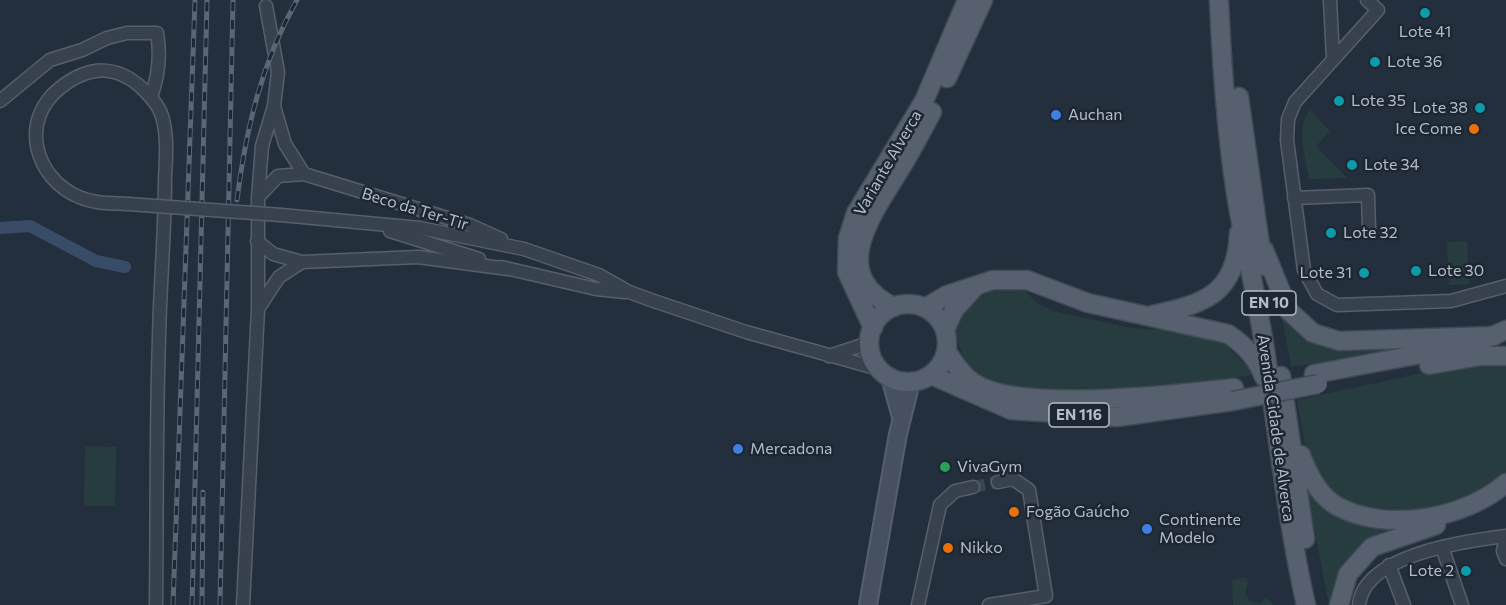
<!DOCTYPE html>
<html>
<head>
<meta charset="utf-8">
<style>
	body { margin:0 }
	canvas { display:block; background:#242f3e }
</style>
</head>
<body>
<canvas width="1506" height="605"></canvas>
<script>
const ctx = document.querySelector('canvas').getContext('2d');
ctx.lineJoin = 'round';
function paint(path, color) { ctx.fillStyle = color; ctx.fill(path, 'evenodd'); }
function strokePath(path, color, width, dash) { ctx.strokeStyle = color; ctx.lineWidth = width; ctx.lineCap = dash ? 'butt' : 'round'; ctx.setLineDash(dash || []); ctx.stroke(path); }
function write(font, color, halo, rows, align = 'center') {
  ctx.font = font + ' Commissioner,sans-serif'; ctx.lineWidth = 5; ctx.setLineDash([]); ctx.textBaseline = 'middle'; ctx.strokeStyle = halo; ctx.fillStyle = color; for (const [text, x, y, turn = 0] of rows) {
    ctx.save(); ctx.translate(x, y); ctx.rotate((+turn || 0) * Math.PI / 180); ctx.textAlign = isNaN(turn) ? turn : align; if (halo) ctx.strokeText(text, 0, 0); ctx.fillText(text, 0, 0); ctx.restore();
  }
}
paint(new Path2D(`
	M 1310,110 L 1330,131 L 1316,146 L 1347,178 L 1309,179 C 1306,159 1295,127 1310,110 Z
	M 1467,241 L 1469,284 L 1449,285 L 1447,242 Z
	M 999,288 L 1025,291 L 1037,303 L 1053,311 L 1131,328 L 1184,331 L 1206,336 L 1223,343 L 1255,374 C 1221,380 1185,390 1151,392 C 1114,394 1014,396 985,378 C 965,366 959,351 956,329 C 954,307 982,294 999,288 Z
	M 1280,306 L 1311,338 L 1418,345 L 1291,367 Z
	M 1470,363 L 1506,363 L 1506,476 L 1483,493 L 1427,509 L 1379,513 L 1360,510 L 1329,491 L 1307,454 L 1297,400 Z
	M 85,446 L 116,447 L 115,506 L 84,506 Z
	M 1306,485 C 1339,523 1347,519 1392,532 L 1345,564 L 1333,588 L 1329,605 Z
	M 1246,577 L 1248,582 L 1245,593 L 1250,601 L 1260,604 L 1265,597 L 1274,605 L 1233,605 L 1232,580 Z`), '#263c3f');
strokePath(new Path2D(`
	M 0,228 L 30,226 L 96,261 L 125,267`), '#394c67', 12);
strokePath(new Path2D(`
	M 973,487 L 998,482`), '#3a4453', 12, [12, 6]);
const minor = new Path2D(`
	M 1330,0 L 1333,59
	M 1367,0 L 1378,10 L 1295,102 L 1288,119 L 1287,140 L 1304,270 L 1317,294 L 1337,305 L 1451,301 L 1506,286
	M 266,6 L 278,72 L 274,106 L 285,144 L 304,174
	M 0,101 L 50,60 L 82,50 L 107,38 L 127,33 L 157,33 C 161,56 159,75 151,97
	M 258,197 L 278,176 L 304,174 L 470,225 L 501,239
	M 1294,198 L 1368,195 L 1369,229
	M 128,204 C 112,203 95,204 79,197 C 34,178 19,120 60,88 C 89,65 117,64 144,90 C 152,98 159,106 162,116 C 168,136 166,159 165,179 C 165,232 160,285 159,338 C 156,427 157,516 156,605
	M 281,215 L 420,228 L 524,249 L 599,275 L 629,292 L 654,301 L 746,332 L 879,369
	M 390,231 L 479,259
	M 257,241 L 273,254 L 302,262
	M 501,267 L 596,289 L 625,292
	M 258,309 L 279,277 L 302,262 L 418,257 L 508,269
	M 829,356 L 869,343
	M 1506,537 L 1503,551 L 1506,559
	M 1442,547 L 1462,605
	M 1389,565 L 1404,605
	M 243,605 L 258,309 L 258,197 L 262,146 L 274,106
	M 918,605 L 940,505 L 955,491 L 973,487
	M 989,605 L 1046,596 L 1029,490 L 1013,479 L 998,482
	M 1359,605 C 1364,555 1465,541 1506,536`);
const secondary = new Path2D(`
	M 890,377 L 901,417
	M 868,605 L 898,434 L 911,382`);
const primary = new Path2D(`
	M 1219,0 C 1222,70 1227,148 1240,217 C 1248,261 1258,305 1265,350 C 1278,435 1287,521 1306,605
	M 947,78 L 983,0
	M 1239,97 L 1263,266
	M 1264,250 L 1289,311 L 1313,333 L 1339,341 L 1494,336
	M869 343a39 39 0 1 1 78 0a39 39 0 1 1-78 0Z
	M 894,307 C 822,272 879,206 905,161 C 915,145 923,128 932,112
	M 925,308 L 947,295 L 993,280 L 1027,280 L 1088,303 L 1228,334 C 1245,345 1257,358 1264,377
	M 1152,315 C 1204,304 1236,295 1239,233
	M 873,328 L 847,272 L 848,238 L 856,213 L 924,101 L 967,0
	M 945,330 L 954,310 L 974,288
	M 947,352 C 955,363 962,376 974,383 C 1018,413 1179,394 1234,388
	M 1429,365 L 1480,356 L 1506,356
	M 1314,374 L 1474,344 L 1506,330
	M 931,375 L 1011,410 L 1117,417 L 1233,401
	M 1281,376 L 1305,539
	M 1301,455 C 1308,474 1319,496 1337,506 C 1386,533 1465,519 1506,483
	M 1339,605 L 1348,574 L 1372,547 L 1436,525`);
strokePath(minor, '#565f6c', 15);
strokePath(secondary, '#565f6c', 20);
strokePath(primary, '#414a57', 21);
strokePath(minor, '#38414e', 12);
strokePath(secondary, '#465061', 16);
strokePath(primary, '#56606e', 18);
const rail = new Path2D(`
	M 237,200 C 246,129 261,64 297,0
	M 173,605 L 195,0
	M 192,605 L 207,0
	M 202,605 L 203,492
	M 220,605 L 233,0`);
strokePath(rail, '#5a6575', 5);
strokePath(rail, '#1d2633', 3, [9]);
const minorBridge = new Path2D(`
	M 128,204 L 281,215`);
const primaryBridge = new Path2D(`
	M 1233,401 L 1318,384`);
strokePath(minorBridge, '#565f6c', 15, []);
strokePath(primaryBridge, '#414a57', 21, []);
strokePath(minorBridge, '#38414e', 12);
strokePath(primaryBridge, '#56606e', 18);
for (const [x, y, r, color] of [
	[1425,13,6,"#0f9aa8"],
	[1375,62,6,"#0f9aa8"],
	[1339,101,6,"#0f9aa8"],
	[1480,108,6,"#0f9aa8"],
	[1056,115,6,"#3f7fe0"],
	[1474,129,6,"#e8710a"],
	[1352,165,6,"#0f9aa8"],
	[1331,233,6,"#0f9aa8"],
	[1416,271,6,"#0f9aa8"],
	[1364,273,6,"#0f9aa8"],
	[738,449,6,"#3f7fe0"],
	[945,467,6,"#2e9e5b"],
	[1014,512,6,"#e8710a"],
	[1147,529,6,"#3f7fe0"],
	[948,548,6,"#e8710a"],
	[1466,571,6,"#0f9aa8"]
]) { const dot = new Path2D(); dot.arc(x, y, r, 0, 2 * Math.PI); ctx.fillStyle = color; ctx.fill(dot); strokePath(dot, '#1d2633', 2); }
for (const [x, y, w] of [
	[1269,303,54],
	[1079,415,60]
]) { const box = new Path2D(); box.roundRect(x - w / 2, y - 12, w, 24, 4.5); ctx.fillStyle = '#1d2633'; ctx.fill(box); strokePath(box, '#b4bcc9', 1.5); }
write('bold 15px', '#b4bcc9', null, [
	["EN 10",1269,303],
	["EN 116",1079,415]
]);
write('16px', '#b4bcc9', '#1d2633', [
	["Lote 41",1425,32,"center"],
	["Lote 36",1387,62],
	["Lote 35",1351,101],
	["Lote 38",1468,108,"right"],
	["Auchan",1068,115],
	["Ice Come",1462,129,"right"],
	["Lote 34",1364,165],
	["Lote 32",1343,233],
	["Lote 30",1428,271],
	["Lote 31",1352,273,"right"],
	["Mercadona",750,449],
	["VivaGym",957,467],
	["Fogão Gaúcho",1026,512],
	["Continente",1159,520],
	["Modelo",1159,538],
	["Nikko",960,548],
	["Lote 2",1454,571,"right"]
], 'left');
write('16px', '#b4bcc9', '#1d2633', [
	["Variante Alverca",888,163,-60],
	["Beco da Ter-Tir",415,209,17],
	["Avenida Cidade de Alverca",1276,428,82]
]);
</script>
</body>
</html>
